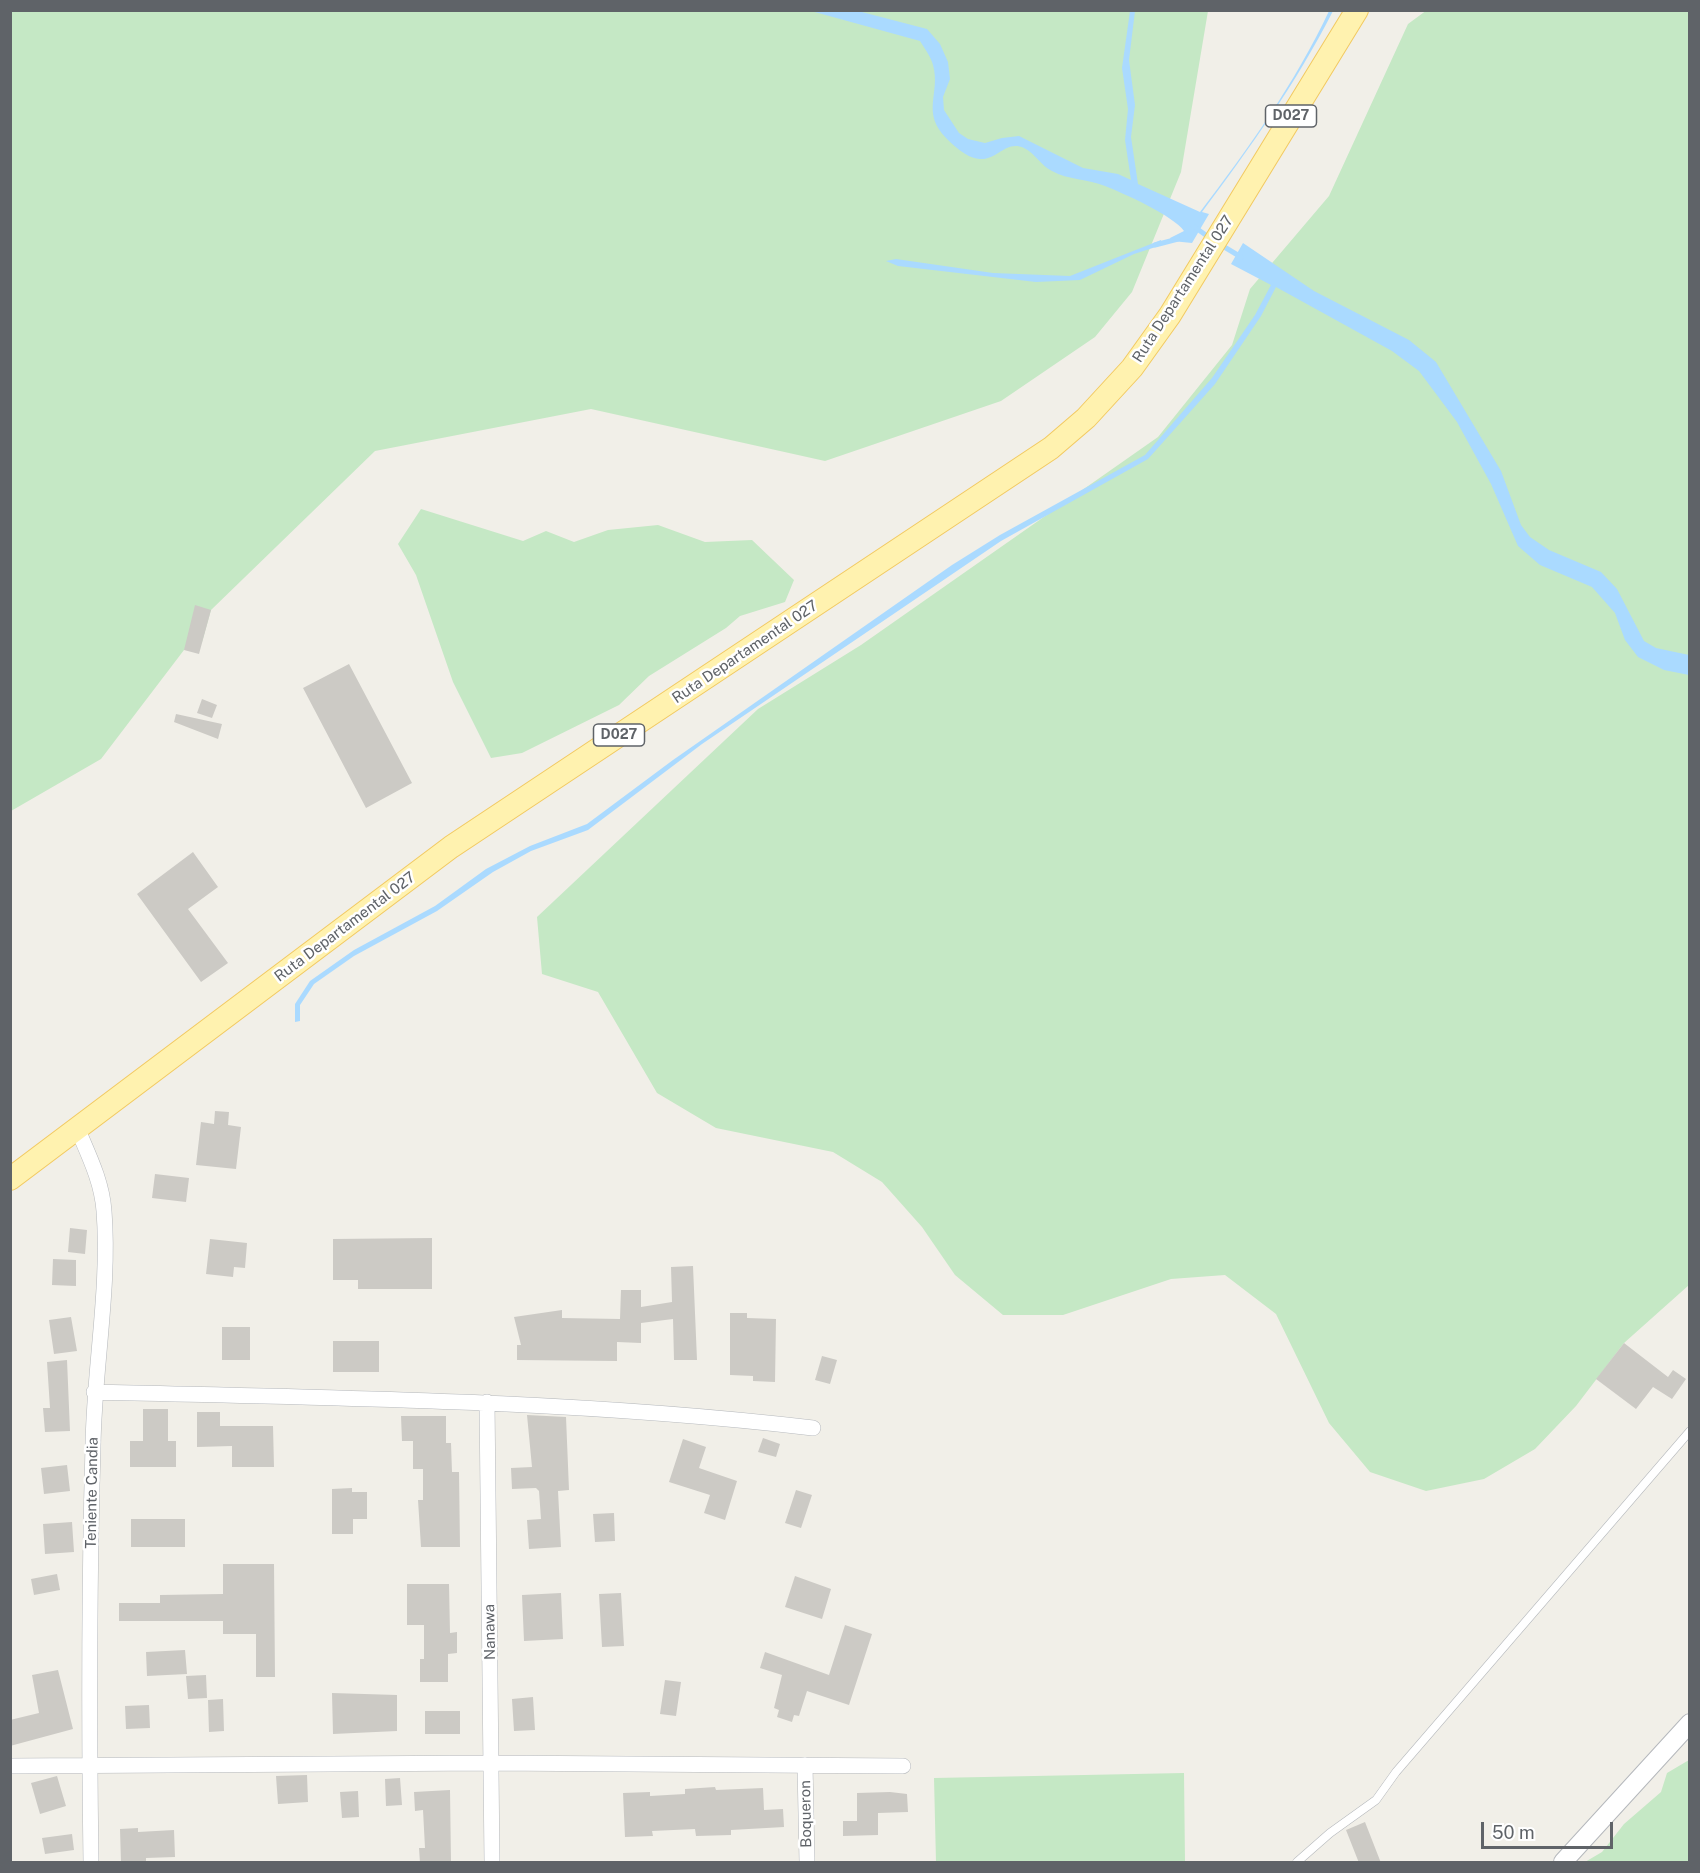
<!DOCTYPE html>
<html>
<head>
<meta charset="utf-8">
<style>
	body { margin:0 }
	#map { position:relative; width:1700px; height:1873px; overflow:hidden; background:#f1efe8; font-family:"Public Sans",sans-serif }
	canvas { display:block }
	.frame { position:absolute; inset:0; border:12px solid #5f6368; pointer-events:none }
	.scale { position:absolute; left:1481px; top:1822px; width:132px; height:27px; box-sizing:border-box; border:3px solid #5f6368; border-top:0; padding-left:8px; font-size:18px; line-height:21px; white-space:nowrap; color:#5f6368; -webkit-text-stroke:4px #fff; paint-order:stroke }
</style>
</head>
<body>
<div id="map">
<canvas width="1700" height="1873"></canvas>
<div class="frame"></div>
<div class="scale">50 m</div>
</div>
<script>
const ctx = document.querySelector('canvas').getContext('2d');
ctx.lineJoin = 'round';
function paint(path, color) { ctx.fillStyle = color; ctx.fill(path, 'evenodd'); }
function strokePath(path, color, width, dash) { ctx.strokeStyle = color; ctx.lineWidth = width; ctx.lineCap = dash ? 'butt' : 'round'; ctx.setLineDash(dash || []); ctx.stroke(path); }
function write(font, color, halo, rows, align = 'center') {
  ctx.font = font + ' "Public Sans",sans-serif'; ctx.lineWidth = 5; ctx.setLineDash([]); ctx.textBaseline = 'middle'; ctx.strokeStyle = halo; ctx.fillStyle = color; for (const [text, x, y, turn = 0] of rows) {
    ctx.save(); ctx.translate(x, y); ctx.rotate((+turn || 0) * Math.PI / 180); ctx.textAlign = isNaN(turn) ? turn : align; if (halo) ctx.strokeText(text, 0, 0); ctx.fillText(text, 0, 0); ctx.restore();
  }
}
paint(new Path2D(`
	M 1427,10 L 1689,11 L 1689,1285 L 1624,1343 L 1576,1406 L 1535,1449 L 1484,1479 L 1426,1491 L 1370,1472 L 1329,1423 L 1276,1314 L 1225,1275 L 1171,1279 L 1063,1315 L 1003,1315 L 955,1275 L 922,1227 L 882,1182 L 833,1152 L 716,1128 L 657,1093 L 598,992 L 542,974 L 537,917 L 758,709 L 861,645 L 1158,437 L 1232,345 L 1250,289 L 1329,196 L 1408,24 Z
	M 10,11 L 1208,11 L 1181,172 L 1132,292 L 1095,337 L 1001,401 L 825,461 L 591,409 L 375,451 L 211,610 L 202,642 L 184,650 L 101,759 L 11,811 Z
	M 421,509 L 523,541 L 546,531 L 574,542 L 608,530 L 658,525 L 705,542 L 752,540 L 794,580 L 785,602 L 740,616 L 726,628 L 649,676 L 619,705 L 522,753 L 491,758 L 453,682 L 416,575 L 398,544 Z
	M 1689,1760 L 1689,1862 L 1585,1862 L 1602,1852 L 1624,1824 L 1661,1792 L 1667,1773 Z
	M 1184,1773 L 1185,1862 L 936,1862 L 934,1778 Z`), '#c5e8c5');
paint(new Path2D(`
	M 811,11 L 858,11 L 927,29 L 940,44 L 948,62 L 950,79 L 943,97 L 944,110 L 959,133 L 968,139 L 985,143 L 1002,138 L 1019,136 L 1083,168 L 1118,174 L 1131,180 L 1125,140 L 1128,109 L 1122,68 L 1130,11 L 1135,11 L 1129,60 L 1135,105 L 1131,137 L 1138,184 L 1200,212 C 1249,148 1295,83 1329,11 L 1333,11 C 1295,85 1252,145 1202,212 L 1209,214 L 1192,243 L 1172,241 L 1170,238 L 1184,231 C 1174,216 1123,193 1105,186 C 1088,179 1068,180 1052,171 C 1041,166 1035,153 1024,148 C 997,136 993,185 947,139 C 920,112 941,94 933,65 C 931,57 925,49 920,41 Z
	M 1161,240 L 1162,245 L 1134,254 L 1080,280 L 1036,282 L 898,266 L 886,261 L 896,259 L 993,273 L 1070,276 Z
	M 1243,243 L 1314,291 L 1409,340 L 1436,362 L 1501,471 L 1521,525 L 1530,537 L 1549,550 L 1601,572 L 1617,589 L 1644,641 L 1656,648 L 1689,655 L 1689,675 L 1664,670 L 1638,657 L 1625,640 L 1615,613 L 1592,587 L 1540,565 L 1518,546 L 1491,484 L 1457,422 L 1419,371 L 1392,351 L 1276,287 L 1261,316 L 1215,384 L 1148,459 L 1001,541 L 702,744 L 588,830 L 531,851 L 493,872 L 437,911 L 354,956 L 314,984 L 300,1005 L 300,1021 L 295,1022 L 295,1004 L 310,981 L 354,950 L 435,906 L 486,869 L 530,846 L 587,824 L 673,760 L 952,565 L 1000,535 L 1145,455 L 1212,378 L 1255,315 L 1271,285 L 1231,264 Z`), '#aadaff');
strokePath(new Path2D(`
	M 1193,226 L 1210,238
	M 1155,245 L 1178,239
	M 1221,245 L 1241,257`), '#aadaff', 5);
paint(new Path2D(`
	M 195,605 L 211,610 L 199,654 L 184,650 Z
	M 349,664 L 412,783 L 366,808 L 303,688 Z
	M 202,699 L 217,705 L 212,718 L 197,713 Z
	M 176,714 L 222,724 L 218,739 L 174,722 Z
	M 193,852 L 218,887 L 188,909 L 228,963 L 201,982 L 137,894 Z
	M 215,1111 L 229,1112 L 228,1125 L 241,1127 L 236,1169 L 196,1165 L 201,1122 L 214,1124 Z
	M 155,1174 L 189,1178 L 186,1202 L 152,1198 Z
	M 70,1228 L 87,1230 L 85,1254 L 68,1252 Z
	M 432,1238 L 432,1289 L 358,1289 L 358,1280 L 333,1280 L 333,1239 Z
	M 210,1239 L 247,1243 L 245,1268 L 234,1267 L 233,1277 L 206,1274 Z
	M 53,1259 L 76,1260 L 76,1286 L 52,1285 Z
	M 693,1266 L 697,1360 L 674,1360 L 673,1319 L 641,1323 L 641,1343 L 617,1342 L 617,1361 L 517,1360 L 517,1345 L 521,1345 L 514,1317 L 562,1310 L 562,1318 L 620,1319 L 621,1290 L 641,1290 L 641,1307 L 672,1302 L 671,1267 Z
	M 730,1313 L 747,1313 L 747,1318 L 776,1319 L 775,1382 L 753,1381 L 753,1376 L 730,1375 Z
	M 71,1317 L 77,1351 L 54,1354 L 49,1320 Z
	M 222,1327 L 250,1327 L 250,1360 L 222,1360 Z
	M 333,1341 L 379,1341 L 379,1372 L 333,1372 Z
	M 1624,1343 L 1668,1377 L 1673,1370 L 1686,1379 L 1672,1399 L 1653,1387 L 1636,1409 L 1596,1379 Z
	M 822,1356 L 837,1360 L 830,1384 L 815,1380 Z
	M 67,1360 L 70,1431 L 45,1432 L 43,1408 L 50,1408 L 47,1362 Z
	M 143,1409 L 168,1409 L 168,1441 L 176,1441 L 176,1467 L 130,1467 L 130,1441 L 143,1441 Z
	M 197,1412 L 220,1412 L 220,1426 L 273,1426 L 274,1467 L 232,1467 L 232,1446 L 197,1447 Z
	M 527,1415 L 566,1417 L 569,1490 L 558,1491 L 561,1547 L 529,1549 L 527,1520 L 541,1519 L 539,1491 L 536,1488 L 512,1489 L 511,1468 L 532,1467 Z
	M 401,1416 L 446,1416 L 446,1443 L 451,1443 L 452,1472 L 459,1472 L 460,1547 L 421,1547 L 418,1500 L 423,1500 L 423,1469 L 413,1469 L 413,1441 L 402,1441 Z
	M 763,1438 L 780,1444 L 776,1457 L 758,1452 Z
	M 683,1439 L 706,1447 L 699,1468 L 737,1481 L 725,1520 L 704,1513 L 710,1495 L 669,1482 Z
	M 67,1465 L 70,1491 L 44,1494 L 41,1468 Z
	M 352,1488 L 352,1492 L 367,1492 L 367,1519 L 353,1519 L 353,1534 L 332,1534 L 332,1489 Z
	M 796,1490 L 812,1495 L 801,1528 L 785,1523 Z
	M 614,1513 L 615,1541 L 595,1542 L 593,1514 Z
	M 131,1519 L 185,1519 L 185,1547 L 131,1547 Z
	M 72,1522 L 74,1552 L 45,1554 L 43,1524 Z
	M 223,1564 L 274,1564 L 275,1677 L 256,1677 L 256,1634 L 223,1634 L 223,1621 L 119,1621 L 119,1603 L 160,1603 L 160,1595 L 223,1594 Z
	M 57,1574 L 60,1590 L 34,1595 L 31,1579 Z
	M 795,1576 L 831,1589 L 822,1619 L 785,1607 Z
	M 407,1584 L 449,1584 L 450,1633 L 457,1632 L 457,1653 L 448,1654 L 448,1682 L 420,1682 L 420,1659 L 424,1659 L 424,1625 L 407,1625 Z
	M 561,1593 L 563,1639 L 524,1641 L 522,1595 Z
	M 621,1593 L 624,1646 L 602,1647 L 599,1594 Z
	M 845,1625 L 872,1634 L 849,1705 L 807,1691 L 799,1716 L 794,1715 L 792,1722 L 777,1717 L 779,1710 L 774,1708 L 782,1675 L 760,1668 L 765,1652 L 829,1675 Z
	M 185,1650 L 187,1674 L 147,1676 L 146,1652 Z
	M 58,1670 L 73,1729 L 10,1746 L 10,1720 L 39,1713 L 32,1675 Z
	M 206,1675 L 207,1698 L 188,1699 L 186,1676 Z
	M 665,1680 L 681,1682 L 676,1716 L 660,1714 Z
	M 332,1693 L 397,1695 L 397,1731 L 333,1734 Z
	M 533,1697 L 535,1730 L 514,1731 L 512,1699 Z
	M 223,1699 L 224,1731 L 209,1732 L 208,1700 Z
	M 149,1705 L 150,1728 L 126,1729 L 125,1706 Z
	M 425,1711 L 460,1711 L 460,1734 L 425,1734 Z
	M 307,1775 L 308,1802 L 278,1804 L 276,1776 Z
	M 57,1776 L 66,1806 L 40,1814 L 31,1783 Z
	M 400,1778 L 402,1805 L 386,1806 L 385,1779 Z
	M 715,1787 L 716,1790 L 763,1788 L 764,1810 L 783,1809 L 784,1827 L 731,1830 L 731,1835 L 696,1836 L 695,1829 L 652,1831 L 653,1836 L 625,1837 L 623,1793 L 650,1792 L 650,1796 L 685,1794 L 685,1789 Z
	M 450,1790 L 451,1863 L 420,1863 L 419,1848 L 425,1848 L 423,1810 L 415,1811 L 414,1792 Z
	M 358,1791 L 359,1817 L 342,1818 L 340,1792 Z
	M 890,1792 L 907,1794 L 908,1812 L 878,1813 L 878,1835 L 843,1836 L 843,1821 L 857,1821 L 857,1793 Z
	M 1365,1822 L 1381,1863 L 1359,1863 L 1346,1830 Z
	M 138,1828 L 138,1832 L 174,1830 L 175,1857 L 146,1858 L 146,1863 L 121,1863 L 120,1829 Z
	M 72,1834 L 74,1850 L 45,1854 L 42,1838 Z`), '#cccac5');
const service = new Path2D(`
	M 1297,1862 L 1330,1833 L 1376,1800 L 1396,1772 L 1690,1431`);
const minor = new Path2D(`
	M 78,1130 C 89,1156 102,1182 104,1211 C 110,1287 94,1369 93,1446 C 89,1585 89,1724 91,1862
	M 94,1392 C 334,1398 574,1400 813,1428
	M 487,1402 L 492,1862
	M 805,1765 L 807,1862
	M 10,1766 L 491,1763 L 903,1766`);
const tertiary = new Path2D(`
	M 1563,1862 L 1690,1723`);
const primary = new Path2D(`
	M 10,1179 L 451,847 L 1051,448 L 1086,418 L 1132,368 L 1170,315 L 1357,10`);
strokePath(service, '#b5b8bc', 9);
strokePath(minor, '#b5b8bc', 16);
strokePath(tertiary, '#b5b8bc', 20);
strokePath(primary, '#f2c960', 24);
strokePath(service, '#fff', 8);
strokePath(minor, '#fff', 15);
strokePath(tertiary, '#fff', 18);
strokePath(primary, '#fff2af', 22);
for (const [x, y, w] of [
	[1291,116,51],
	[619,735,51]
]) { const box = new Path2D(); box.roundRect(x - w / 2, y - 11, w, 22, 4.5); ctx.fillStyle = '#fff'; ctx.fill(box); strokePath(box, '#5f6368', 1.5); }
write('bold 14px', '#5f6368', null, [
	["D027",1291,116],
	["D027",619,735]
]);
write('15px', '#5f6368', '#fff', [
	["Ruta Departamental 027",1183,289,-57],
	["Ruta Departamental 027",745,652,-34],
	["Ruta Departamental 027",345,927,-37],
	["Teniente Candia",92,1493,-89],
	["Nanawa",490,1632,-91],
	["Boqueron",806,1814,-91]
]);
</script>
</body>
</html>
